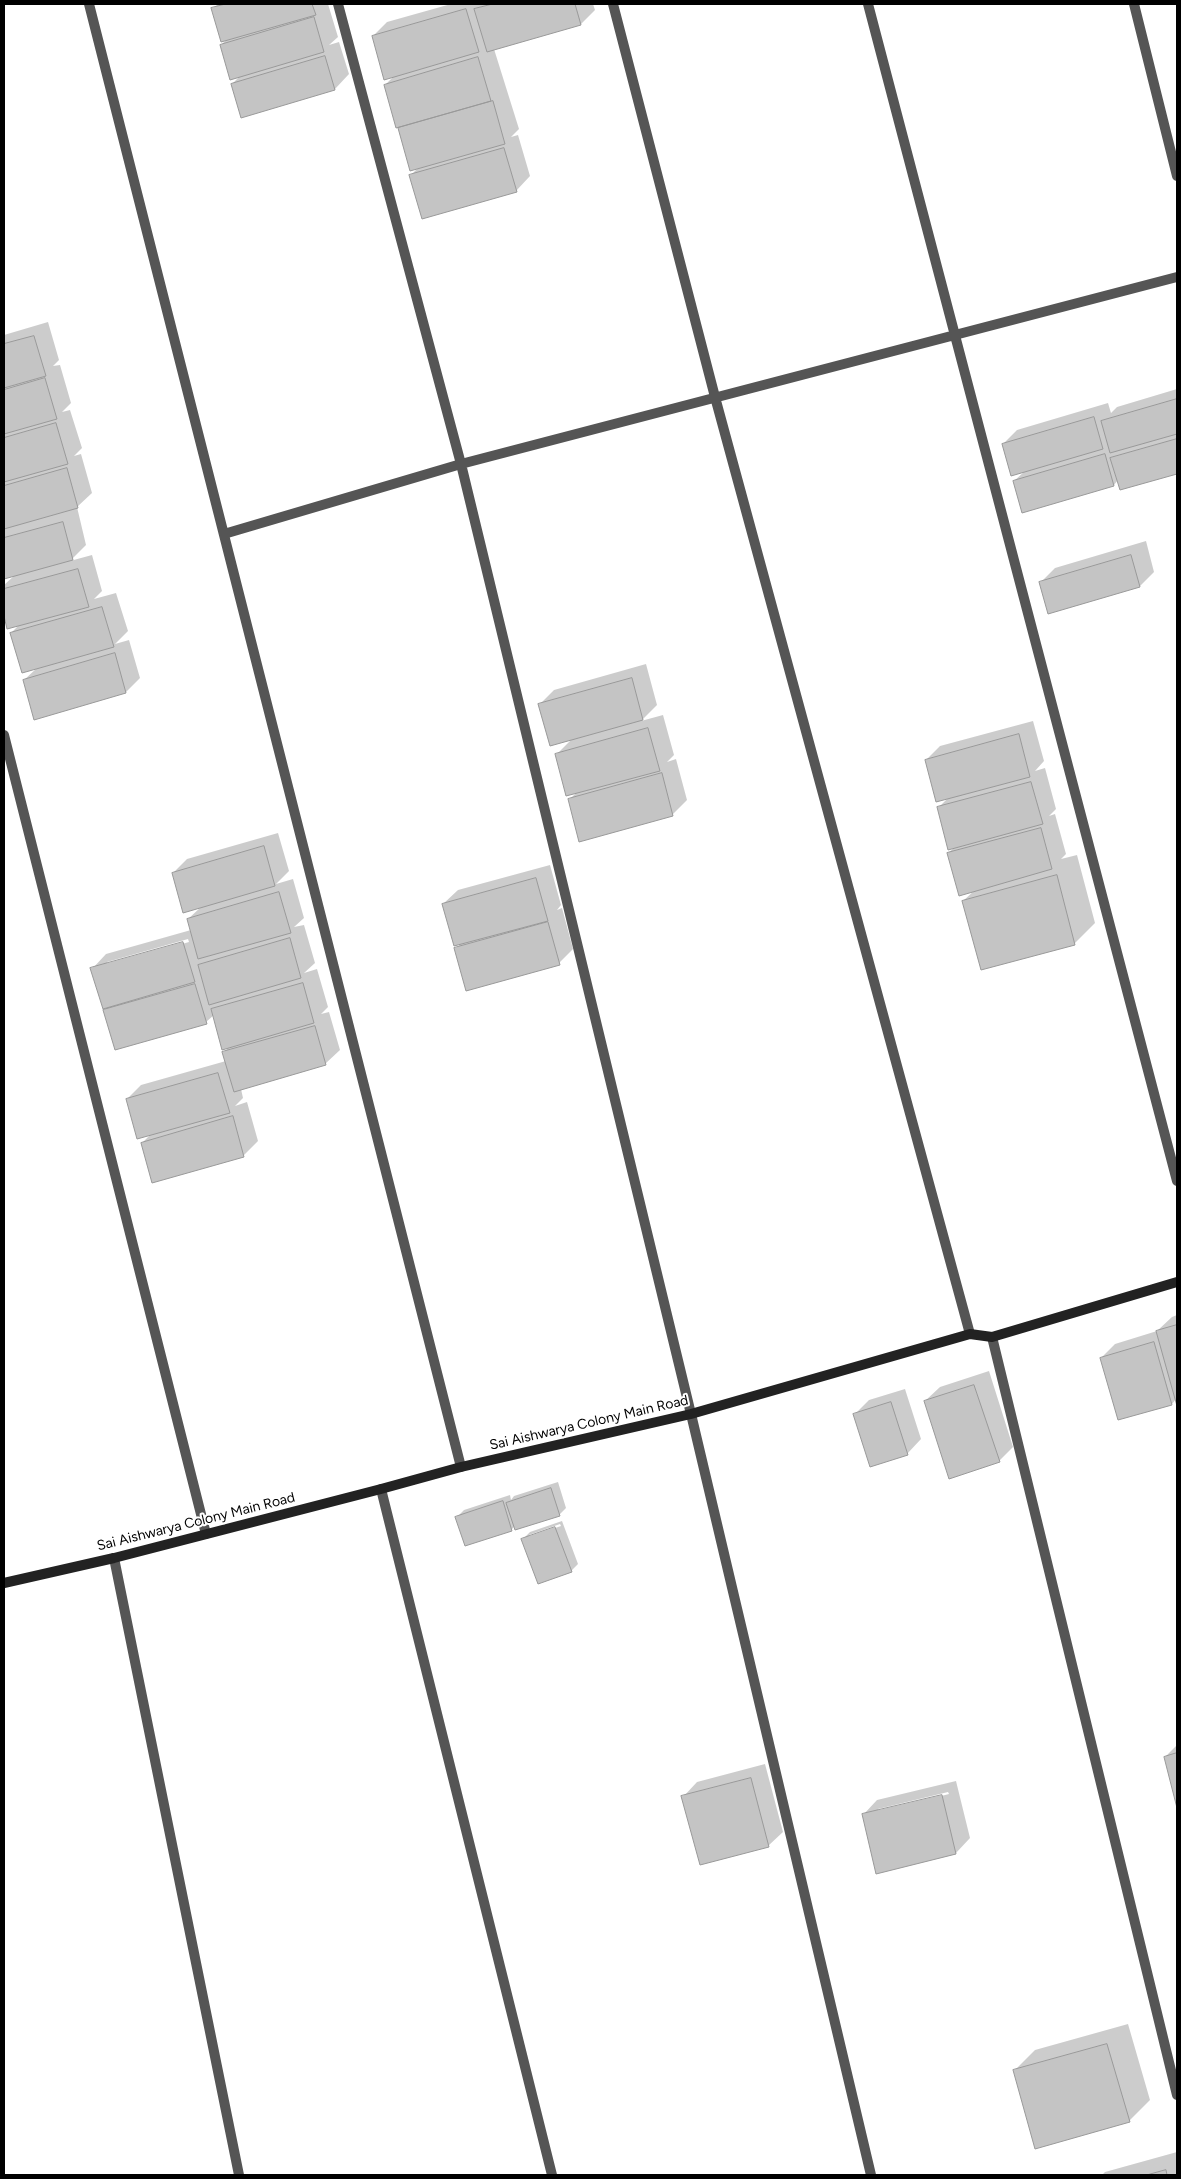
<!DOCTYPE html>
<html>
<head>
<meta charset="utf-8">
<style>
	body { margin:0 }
	#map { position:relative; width:1181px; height:2179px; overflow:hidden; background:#fff; font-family:Figtree,sans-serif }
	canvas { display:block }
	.frame { position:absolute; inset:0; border:5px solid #000; pointer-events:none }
</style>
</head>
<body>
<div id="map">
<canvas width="1181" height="2179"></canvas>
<div class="frame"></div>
</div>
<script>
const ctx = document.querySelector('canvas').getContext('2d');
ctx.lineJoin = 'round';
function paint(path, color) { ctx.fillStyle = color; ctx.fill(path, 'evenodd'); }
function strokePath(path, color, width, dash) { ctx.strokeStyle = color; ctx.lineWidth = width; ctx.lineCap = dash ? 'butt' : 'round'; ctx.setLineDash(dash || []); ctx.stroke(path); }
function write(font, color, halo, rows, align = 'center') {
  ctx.font = font + ' Figtree,sans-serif'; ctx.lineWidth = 4; ctx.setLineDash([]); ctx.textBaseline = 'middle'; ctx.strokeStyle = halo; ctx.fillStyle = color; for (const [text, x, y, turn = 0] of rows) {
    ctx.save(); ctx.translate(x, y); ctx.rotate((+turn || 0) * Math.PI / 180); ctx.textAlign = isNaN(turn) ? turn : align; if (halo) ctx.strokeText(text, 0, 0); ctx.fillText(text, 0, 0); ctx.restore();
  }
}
paint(new Path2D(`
	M 218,4 L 328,4 L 338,37 L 329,45 L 339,42 L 349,74 L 335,89 L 232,84 L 241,75 L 221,45 L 227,39 L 213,9 Z
	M 451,4 L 593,4 L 595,10 L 581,24 L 494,49 L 519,129 L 511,137 L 518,135 L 530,176 L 516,191 L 410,176 L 418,168 L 411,170 L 385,85 L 395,75 L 373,36 L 387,22 Z
	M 48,322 L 59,360 L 53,366 L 60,365 L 71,403 L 62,412 L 70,410 L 82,448 L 74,456 L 81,454 L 92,493 L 77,507 L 86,545 L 70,561 L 92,555 L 102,591 L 94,599 L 116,593 L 128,631 L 115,644 L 129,640 L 140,678 L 126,692 L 35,719 L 24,680 L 37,668 L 11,633 L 20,624 L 8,627 L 4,611 L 4,585 L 15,575 L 4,578 L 4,335 Z
	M 1177,389 L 1177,472 L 1121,489 L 1118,480 L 1114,485 L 1014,481 L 1025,471 L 1003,444 L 1017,430 L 1108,403 L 1111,413 L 1117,407 Z
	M 1146,541 L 1154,572 L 1140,586 L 1041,582 L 1055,568 Z
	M 646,664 L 657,705 L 641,721 L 663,715 L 674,755 L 667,762 L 676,759 L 687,800 L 672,815 L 570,799 L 577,792 L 556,755 L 572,739 L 540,704 L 554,690 Z
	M 1033,721 L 1044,761 L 1035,771 L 1045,768 L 1056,809 L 1049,816 L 1055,814 L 1066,854 L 1061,859 L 1077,855 L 1095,923 L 1074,944 L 963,901 L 975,890 L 948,853 L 955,847 L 938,808 L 948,798 L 926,760 L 940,746 Z
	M 278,833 L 289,871 L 276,884 L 293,879 L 304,918 L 294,927 L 304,925 L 315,963 L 304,973 L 317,969 L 328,1007 L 321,1014 L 329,1012 L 340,1050 L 325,1064 L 241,1089 L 243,1098 L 235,1106 L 247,1102 L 258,1141 L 244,1155 L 153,1181 L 142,1143 L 151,1134 L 127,1099 L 141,1085 L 226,1061 L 224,1052 L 230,1046 L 214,1015 L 206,1022 L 104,1010 L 109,1006 L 92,969 L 106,954 L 191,930 L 188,919 L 201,907 L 173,873 L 187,859 ZM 188,939 L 189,942 L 107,965 L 107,962 Z
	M 550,865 L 561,905 L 557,910 L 562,908 L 573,949 L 559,963 L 456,949 L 461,943 L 443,904 L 458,890 Z
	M 1177,1315 L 1177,1402 L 1176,1399 L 1172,1404 L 1118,1419 L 1101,1358 L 1115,1344 L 1157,1331 L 1172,1317 Z
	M 989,1371 L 1013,1447 L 999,1461 L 925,1401 L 940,1387 Z
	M 905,1389 L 921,1439 L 907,1454 L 855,1414 L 869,1400 Z
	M 558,1482 L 566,1508 L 559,1515 L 515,1526 L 511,1530 L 457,1517 L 464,1510 L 510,1495 L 511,1500 L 514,1496 Z
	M 562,1521 L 578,1564 L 571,1571 L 523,1539 L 530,1532 ZM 560,1524 L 561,1526 L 529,1537 L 529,1535 Z
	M 1177,1745 L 1177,1803 L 1165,1757 Z
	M 765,1764 L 783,1832 L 768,1846 L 683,1797 L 697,1782 Z
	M 956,1781 L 970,1838 L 956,1853 L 863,1815 L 877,1800 ZM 948,1792 L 949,1794 L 878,1812 L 878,1809 Z
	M 1128,2024 L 1150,2100 L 1129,2121 L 1014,2071 L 1035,2050 Z
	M 1177,2152 L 1177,2175 L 1102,2175 L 1105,2172 Z`), '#0003');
const building = new Path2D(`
	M 226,4 L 312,4 L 316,15 L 221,42 L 211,8 Z
	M 493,4 L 575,4 L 581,25 L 487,52 L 474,9 Z
	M 466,9 L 479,52 L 384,80 L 372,36 Z
	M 314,17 L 324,52 L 230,80 L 220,45 Z
	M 325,56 L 335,90 L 241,118 L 231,84 Z
	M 478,57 L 491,101 L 396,128 L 384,85 Z
	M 493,101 L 505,144 L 410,171 L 398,128 Z
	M 504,148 L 517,192 L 422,219 L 409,175 Z
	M 34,336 L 46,376 L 4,388 L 4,344 Z
	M 45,378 L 57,419 L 4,434 L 4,390 Z
	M 1177,399 L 1177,434 L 1110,453 L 1101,421 Z
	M 1094,417 L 1103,449 L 1011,476 L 1002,444 Z
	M 56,423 L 68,464 L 4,482 L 4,438 Z
	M 1177,439 L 1177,474 L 1120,490 L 1110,458 Z
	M 1105,454 L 1114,486 L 1022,513 L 1013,481 Z
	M 67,468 L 78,508 L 4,529 L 4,486 Z
	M 63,522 L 73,560 L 4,579 L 4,538 Z
	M 1131,555 L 1140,587 L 1048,614 L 1039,582 Z
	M 78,569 L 89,607 L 7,629 L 4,616 L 4,589 Z
	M 102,607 L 114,647 L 22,673 L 10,633 Z
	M 115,653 L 126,693 L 34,720 L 23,680 Z
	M 632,678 L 643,720 L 550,746 L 538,704 Z
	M 648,728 L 660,771 L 566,796 L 555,754 Z
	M 1019,734 L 1030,777 L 936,802 L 925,760 Z
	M 662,773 L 673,816 L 579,842 L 568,799 Z
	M 1031,782 L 1043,824 L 948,850 L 937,807 Z
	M 1041,828 L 1052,869 L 959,896 L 947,853 Z
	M 264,846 L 275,886 L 183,913 L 172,873 Z
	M 1057,875 L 1075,945 L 981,970 L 962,901 Z
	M 536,878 L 548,921 L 454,946 L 442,904 Z
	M 279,892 L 291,933 L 198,959 L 187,919 Z
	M 548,922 L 560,965 L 466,991 L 454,948 Z
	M 290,938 L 301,978 L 209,1005 L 198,965 Z
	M 183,942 L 195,982 L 103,1009 L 90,968 Z
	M 303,983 L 314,1023 L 222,1050 L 211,1009 Z
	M 195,984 L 207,1024 L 115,1050 L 103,1010 Z
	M 315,1026 L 326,1065 L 234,1092 L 222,1052 Z
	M 218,1073 L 230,1113 L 137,1139 L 126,1099 Z
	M 233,1116 L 244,1157 L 152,1183 L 141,1143 Z
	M 1177,1325 L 1177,1406 L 1156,1331 Z
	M 1154,1342 L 1172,1405 L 1118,1420 L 1100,1358 Z
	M 974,1385 L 1000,1462 L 949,1479 L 924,1401 Z
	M 891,1402 L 908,1455 L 870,1467 L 853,1414 Z
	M 551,1488 L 560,1516 L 515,1530 L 506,1503 Z
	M 503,1501 L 512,1531 L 465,1546 L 455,1517 Z
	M 555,1527 L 572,1572 L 538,1584 L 521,1539 Z
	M 1177,1753 L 1177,1808 L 1164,1757 Z
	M 751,1778 L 769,1847 L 700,1865 L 681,1796 Z
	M 942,1795 L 956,1854 L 876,1874 L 862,1814 Z
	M 1107,2044 L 1130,2122 L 1035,2149 L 1013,2070 Z
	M 1166,2170 L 1167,2175 L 1147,2175 Z`);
paint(building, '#c4c4c4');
strokePath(building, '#999', 1);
strokePath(new Path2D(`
	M 89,4 L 461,1467
	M 338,4 L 461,464 L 691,1414 L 871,2175
	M 613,4 L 715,397 L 970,1334
	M 868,4 L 1177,1181
	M 1134,4 L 1177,176
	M 224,534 L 461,464 L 1177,277
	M 4,735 L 206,1534
	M 992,1337 L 1177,2095
	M 381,1489 L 552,2175
	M 114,1558 L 239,2175`), '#555', 10);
strokePath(new Path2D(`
	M 4,1583 L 114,1558 L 381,1489 L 461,1467 L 691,1414 L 970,1334 L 992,1337 L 1177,1282`), '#222', 10);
write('14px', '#000', '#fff', [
	["Sai Aishwarya Colony Main Road",589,1423,-13],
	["Sai Aishwarya Colony Main Road",196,1522,-14]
]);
</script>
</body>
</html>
